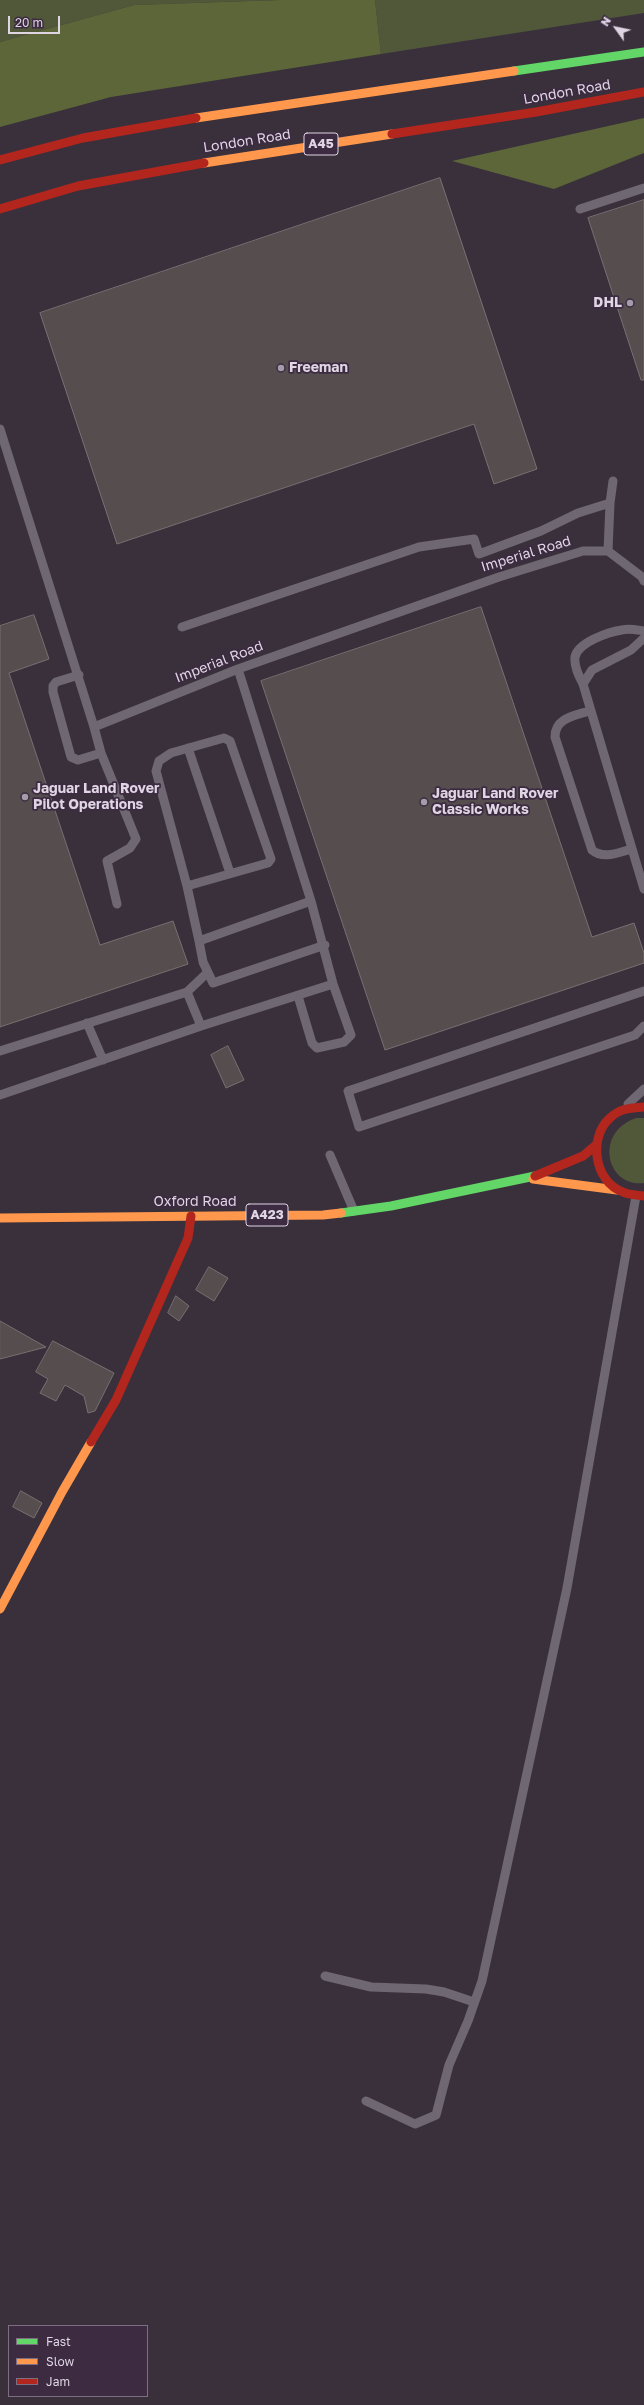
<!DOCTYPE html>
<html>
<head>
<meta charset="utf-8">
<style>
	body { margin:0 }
	#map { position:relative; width:644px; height:2405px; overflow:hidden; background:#39303c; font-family:"Golos Text",sans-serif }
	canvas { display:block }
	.legend { position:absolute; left:8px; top:2325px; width:140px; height:72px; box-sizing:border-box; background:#3c2b41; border:1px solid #7d6f82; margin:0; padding:5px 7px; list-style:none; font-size:12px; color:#dfd5e3 }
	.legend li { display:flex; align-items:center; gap:8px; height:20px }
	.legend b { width:20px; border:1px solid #7d6f82 }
	.north { position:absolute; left:596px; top:8px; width:40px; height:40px; -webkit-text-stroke:3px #3c2b41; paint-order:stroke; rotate:303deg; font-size:11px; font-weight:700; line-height:16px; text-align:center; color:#dfd5e3 }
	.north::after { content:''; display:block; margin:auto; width:14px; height:18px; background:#dfd5e3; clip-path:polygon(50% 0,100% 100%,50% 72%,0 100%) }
	.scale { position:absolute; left:8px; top:16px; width:52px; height:18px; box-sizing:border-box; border:2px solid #dfd5e3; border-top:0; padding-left:5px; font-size:12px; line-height:14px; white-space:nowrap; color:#dfd5e3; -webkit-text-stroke:3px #3c2b41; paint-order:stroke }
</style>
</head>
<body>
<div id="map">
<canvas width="644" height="2405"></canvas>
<ul class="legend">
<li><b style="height:5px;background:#63d668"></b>Fast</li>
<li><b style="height:5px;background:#ff974d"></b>Slow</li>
<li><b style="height:5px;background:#b3261e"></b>Jam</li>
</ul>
<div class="north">N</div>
<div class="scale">20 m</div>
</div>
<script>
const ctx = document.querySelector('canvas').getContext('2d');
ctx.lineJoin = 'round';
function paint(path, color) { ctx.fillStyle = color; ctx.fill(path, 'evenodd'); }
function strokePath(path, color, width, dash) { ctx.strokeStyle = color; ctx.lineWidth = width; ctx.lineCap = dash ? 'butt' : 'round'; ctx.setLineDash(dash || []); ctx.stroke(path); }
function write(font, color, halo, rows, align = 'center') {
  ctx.font = font + ' "Golos Text",sans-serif'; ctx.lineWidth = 3.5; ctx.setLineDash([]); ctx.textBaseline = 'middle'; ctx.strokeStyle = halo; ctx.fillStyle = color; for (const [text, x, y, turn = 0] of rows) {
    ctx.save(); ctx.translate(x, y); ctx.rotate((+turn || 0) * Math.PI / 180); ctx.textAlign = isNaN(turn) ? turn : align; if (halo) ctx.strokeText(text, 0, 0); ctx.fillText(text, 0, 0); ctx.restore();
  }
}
paint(new Path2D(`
	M 0,0 L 280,0 L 134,5 L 0,42 Z
	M 375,0 L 644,0 L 644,13 L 381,54 Z
	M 636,1118 L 644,1118 L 644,1183 C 607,1188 593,1133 636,1118 Z`), '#505839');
paint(new Path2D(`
	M 280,0 L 375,0 L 381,54 L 111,97 L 0,127 L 0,42 L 134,5 Z
	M 644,118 L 644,153 L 554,189 L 452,161 Z`), '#5c6639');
const building = new Path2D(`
	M 440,178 L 537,469 L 494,484 L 474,424 L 117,544 L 40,313 Z
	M 644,200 L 644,380 L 641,380 L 588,218 Z
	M 481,607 L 592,937 L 634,923 L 644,953 L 644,963 L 385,1050 L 261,681 Z
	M 34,615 L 49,659 L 9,673 L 100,945 L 173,921 L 188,964 L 0,1027 L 0,626 Z
	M 228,1046 L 244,1080 L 226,1088 L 211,1055 Z
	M 209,1267 L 228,1278 L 214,1301 L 196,1290 Z
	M 176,1296 L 189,1306 L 179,1321 L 168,1313 Z
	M 0,1321 L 46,1347 L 0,1359 Z
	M 53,1341 L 114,1373 L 95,1411 L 88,1413 L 84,1396 L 65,1385 L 56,1401 L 40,1393 L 48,1379 L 36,1372 Z
	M 21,1491 L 42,1503 L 34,1518 L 13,1507 Z`);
paint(building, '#564d4f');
strokePath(building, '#796f71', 1);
strokePath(new Path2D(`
	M 580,209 L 644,188
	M 0,429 L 94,727 L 238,669 L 499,577 L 583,551 L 608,551 L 642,577 L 644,581
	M 610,503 L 613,481
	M 182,627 L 419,547 L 474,539 L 479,554 L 541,531 L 578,513 L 610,503 L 608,551
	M 644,631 C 637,630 629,628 622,630 C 609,632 578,642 575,657 C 574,667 579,676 583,684 L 644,889
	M 238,669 L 311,901 L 333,984 L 351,1035 L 344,1042 L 317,1048 L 312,1043 L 298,996
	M 79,675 L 56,682 L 53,686 L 53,692 L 71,757 L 78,760 L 101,753
	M 583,684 L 592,670 L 631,650 L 644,638
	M 589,711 C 574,716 555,718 555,737 L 592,850 C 604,860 619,852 632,849
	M 94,727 L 101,753 L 136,839 L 130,848 L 107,861 L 117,904
	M 188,748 L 230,873
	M 187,886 L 268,863 L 271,859 L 230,741 L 224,738 L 171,753 L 159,761 L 156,771 L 187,886 L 199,941
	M 311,901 L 199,941 L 203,962 L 213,983 L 325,945
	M 644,991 L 348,1091 L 359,1127 L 635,1035 L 644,1026
	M 187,992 L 201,1026
	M 87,1023 L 103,1060
	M 0,1051 L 187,992 L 207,973
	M 0,1095 L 201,1026 L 333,984
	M 628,1104 L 644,1089
	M 330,1155 L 354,1211
	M 325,1976 L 371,1987 L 426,1989 L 444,1992 L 474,2002
	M 366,2101 L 415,2124 L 436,2115 L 449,2065 L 468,2021 L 482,1981 L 567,1588 L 636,1196`), '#6f6772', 9);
strokePath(new Path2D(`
	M 514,71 L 644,52
	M 341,1213 L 391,1206 L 535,1176`), '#63d668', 9);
strokePath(new Path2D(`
	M 196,118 L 514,71
	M 204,163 L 392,134
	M 533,1179 L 617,1190
	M 0,1218 L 323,1215 L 341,1213
	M 0,1609 L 62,1492 L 91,1442`), '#ff974d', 9);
strokePath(new Path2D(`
	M 392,134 L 536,112 L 644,92
	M 0,160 L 83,138 L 196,118
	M 0,209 L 78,186 L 204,163
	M 644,1107 C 631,1108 620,1108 610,1118 C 588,1137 594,1182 623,1192 C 629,1195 637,1195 644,1196
	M 535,1176 L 583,1156 L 596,1145
	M 91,1442 L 116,1400 L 188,1238 L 191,1216`), '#b3261e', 9);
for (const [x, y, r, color] of [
	[630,303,4,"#a59ba9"],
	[281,368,4,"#a59ba9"],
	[25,797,4,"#a59ba9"],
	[424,802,4,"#a59ba9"]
]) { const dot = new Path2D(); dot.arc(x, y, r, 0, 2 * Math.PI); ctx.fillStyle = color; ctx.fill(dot); strokePath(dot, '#3c2b41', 1.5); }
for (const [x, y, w] of [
	[321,144,34],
	[267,1215,42]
]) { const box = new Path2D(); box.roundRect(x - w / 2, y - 11, w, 22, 3); ctx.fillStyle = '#3c2b41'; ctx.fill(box); strokePath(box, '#dfd5e3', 1); }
write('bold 13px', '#dfd5e3', null, [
	["A45",321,144],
	["A423",267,1215]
]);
write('14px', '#dfd5e3', '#3c2b41', [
	["London Road",567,92,-10],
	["London Road",247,141,-9],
	["Imperial Road",526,554,-17],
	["Imperial Road",219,662,-21],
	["Oxford Road",195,1202]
]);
write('bold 14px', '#dfd5e3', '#3c2b41', [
	["DHL",622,303,"right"],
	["Freeman",289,368],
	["Jaguar Land Rover",33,789],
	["Pilot Operations",33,805],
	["Jaguar Land Rover",432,794],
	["Classic Works",432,810]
], 'left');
</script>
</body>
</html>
